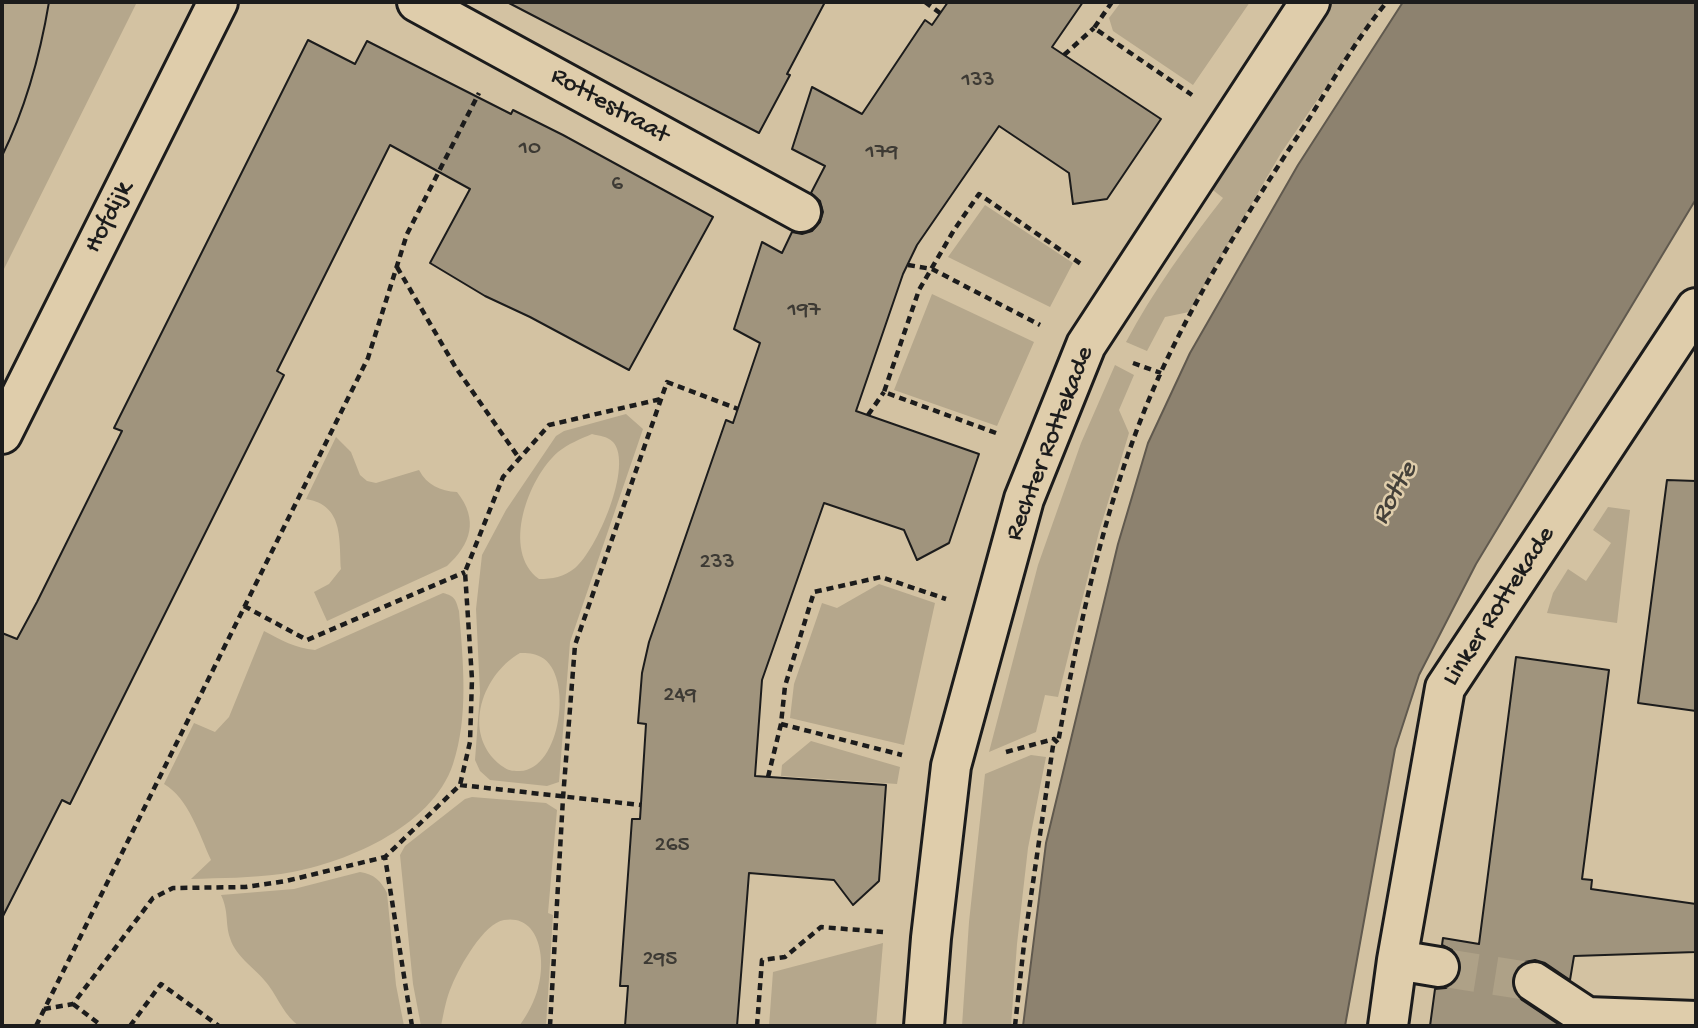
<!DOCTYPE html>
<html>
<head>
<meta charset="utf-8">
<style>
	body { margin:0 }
	#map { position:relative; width:1698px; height:1028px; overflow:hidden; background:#d3c2a2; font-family:"Gochi Hand",sans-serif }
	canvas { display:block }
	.frame { position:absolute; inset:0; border:4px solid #1c1c1c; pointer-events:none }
</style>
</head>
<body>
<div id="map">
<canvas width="1698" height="1028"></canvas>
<div class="frame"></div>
</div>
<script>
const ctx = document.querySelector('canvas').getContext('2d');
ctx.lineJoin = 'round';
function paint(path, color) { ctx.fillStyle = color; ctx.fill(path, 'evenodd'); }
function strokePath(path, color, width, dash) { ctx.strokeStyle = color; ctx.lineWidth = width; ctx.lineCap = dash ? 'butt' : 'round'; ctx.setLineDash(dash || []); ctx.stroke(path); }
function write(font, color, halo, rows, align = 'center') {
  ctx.font = font + ' "Gochi Hand",sans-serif'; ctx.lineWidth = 5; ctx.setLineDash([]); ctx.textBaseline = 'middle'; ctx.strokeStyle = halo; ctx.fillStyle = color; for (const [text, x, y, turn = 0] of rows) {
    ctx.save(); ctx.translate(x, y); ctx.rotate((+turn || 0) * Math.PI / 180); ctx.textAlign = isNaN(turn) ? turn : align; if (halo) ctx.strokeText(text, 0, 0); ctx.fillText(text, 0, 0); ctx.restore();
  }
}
paint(new Path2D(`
	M 2,2 L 137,2 L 2,273 Z
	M 1121,2 L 1250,2 L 1193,85 L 1113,31 L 1109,18 Z
	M 1328,2 L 1384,2 L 1281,153 L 1189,312 L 1165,317 L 1147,351 L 1126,342 C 1153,291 1188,243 1223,198 L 1204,183 Z
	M 985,205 L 1073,263 L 1050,307 L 948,257 Z
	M 932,294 L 1034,342 L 997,426 L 894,390 Z
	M 1115,365 L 1134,375 L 1119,410 L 1129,433 L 1099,532 L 1058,697 L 1045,695 L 1036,732 L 989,752 L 1038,565 L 1081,443 Z
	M 626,414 L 643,429 L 570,642 L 559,782 L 547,786 L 490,780 L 480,771 L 475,760 L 480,693 L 476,609 L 482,555 L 506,510 L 556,436 L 564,431 ZM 592,434 C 599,436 607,436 613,442 C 634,465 596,551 575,568 C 564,577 552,579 539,579 C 501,551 528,478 558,452 C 568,444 580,439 592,434 ZM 520,653 C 527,653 534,653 541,657 C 574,674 561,770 520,771 C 515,771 509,771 505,768 C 460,739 480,676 520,653 Z
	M 336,437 L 351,452 L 360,475 L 367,481 L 376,483 L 419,470 C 427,485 440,491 457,492 C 479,520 471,544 447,566 L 327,621 L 314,592 L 329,584 L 341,569 C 339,540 344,505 306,499 Z
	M 1608,507 L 1630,510 L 1617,623 L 1547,613 L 1553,593 L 1568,569 L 1586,581 L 1611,543 L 1593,530 Z
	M 879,584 L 935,603 L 904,745 L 790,718 L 794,684 L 822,603 L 837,608 Z
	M 443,593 C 455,596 456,600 459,611 C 463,661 469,716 453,764 C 432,828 342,865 281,874 C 251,878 221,878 191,879 L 211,860 C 199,834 189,799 164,784 L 194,723 L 215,732 L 229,717 L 264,631 C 281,640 295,648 315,650 Z
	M 811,741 L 900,767 L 897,784 L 781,776 L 782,765 Z
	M 1031,755 L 1046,757 L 1028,848 L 1017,944 L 1011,1026 L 962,1026 L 969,922 L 985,774 Z
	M 472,797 L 546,803 L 557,810 L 548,913 L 553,915 L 546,1026 L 519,1026 C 527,1016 535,1000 538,988 C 546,962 541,914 504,920 C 484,923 460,966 452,985 C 446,998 444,1012 441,1026 L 421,1026 L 413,984 L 400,855 L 405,846 L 465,799 Z
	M 360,872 C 374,874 381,881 387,893 L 396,985 L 404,1026 L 299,1026 C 285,1016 279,1000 269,986 C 258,970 236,958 230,938 C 225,923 229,912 221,895 L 294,889 Z
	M 883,943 L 876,1026 L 769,1026 L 773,972 Z`), '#b5a78c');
const water = new Path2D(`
	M 1403,2 L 1696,2 L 1696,199 L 1476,564 L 1419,675 L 1395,749 L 1345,1026 L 1023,1026 L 1046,843 L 1118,544 L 1148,443 L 1190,353 L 1298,165 Z`);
paint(water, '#8d826f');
strokePath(water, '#60594e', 2);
const building = new Path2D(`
	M 507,2 L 825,2 L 787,74 L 790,75 L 759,133 Z
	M 948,2 L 1083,2 L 1052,47 L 1161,119 L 1107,199 L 1073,204 L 1069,173 L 999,126 L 917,245 L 903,274 L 856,411 L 979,454 L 949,543 L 917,560 L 904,530 L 824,503 L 762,680 L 755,776 L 886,785 L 879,881 L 853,905 L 834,880 L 749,873 L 737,1026 L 625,1026 L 628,986 L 620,986 L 632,819 L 640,819 L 646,724 L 638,723 L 642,673 L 649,642 L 726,420 L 733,423 L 760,343 L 734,329 L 762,242 L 782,253 L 792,232 L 802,234 L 812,231 L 820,222 L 823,212 L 820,201 L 811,193 L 825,166 L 792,149 L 812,87 L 862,114 L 925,20 L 932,25 Z
	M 308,40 L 355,64 L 367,41 L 511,114 L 513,110 L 563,135 L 713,217 L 629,370 L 530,317 L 485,296 L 430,263 L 470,189 L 390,145 L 277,371 L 284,375 L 70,804 L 62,800 L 2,918 L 2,633 L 17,639 L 37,602 L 122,431 L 114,428 Z
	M 1667,480 L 1696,481 L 1696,711 L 1638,703 Z
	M 1516,657 L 1609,670 L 1582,879 L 1592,880 L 1591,889 L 1696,904 L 1696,952 L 1574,956 L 1570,980 L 1545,963 L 1535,960 L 1525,962 L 1516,969 L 1512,980 L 1515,992 L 1522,1000 L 1561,1026 L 1430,1026 L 1435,989 L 1446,988 L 1455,981 L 1461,970 L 1459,959 L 1452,950 L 1442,945 L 1443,938 L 1479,944 Z`);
paint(building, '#a0947d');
strokePath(building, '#1c1c1c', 2);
strokePath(new Path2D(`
	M 1439,967 L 1534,982`), '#aea187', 38, [38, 19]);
const street = new Path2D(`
	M 417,2 L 801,212
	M 2,434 L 218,2
	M 1397,960 L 1439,967
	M 1534,982 L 1587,1017 L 1696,1021
	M 924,1026 L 931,938 L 951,766 L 1024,499 L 1086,345 L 1310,2
	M 1388,1026 L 1397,960 L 1445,688 L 1696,308`);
strokePath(street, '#1c1c1c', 44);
strokePath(new Path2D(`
	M 925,2 L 940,13
	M 1112,2 L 1094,28 L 1192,95
	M 1064,55 L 1094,28
	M 908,265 L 932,269 L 1040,325
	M 397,267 L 456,368 L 519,458
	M 1133,363 L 1161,373
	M 868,415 L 884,392
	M 996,433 L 884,392 L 919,290 L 954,230 L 979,194 L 1081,264
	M 244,606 L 307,640 L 465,572
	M 781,724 L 902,755
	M 1006,752 L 1054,739
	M 768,777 L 781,724 L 785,686 L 814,592 L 881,577 L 946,599
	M 460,785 L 641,805
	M 73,1004 L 102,1026
	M 44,1009 L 73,1004 L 153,898 L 173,888 L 245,887 L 286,881 L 385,857
	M 36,1026 L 368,358 L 407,234 L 479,93
	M 130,1026 L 161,984 L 219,1026
	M 412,1026 L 385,857 L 460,785 L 470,742 L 472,679 L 465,572 L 503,477 L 549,425 L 661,399
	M 550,1026 L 563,798 L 575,645 L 667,382 L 738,409
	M 757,1026 L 762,960 L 785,957 L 821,927 L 883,932
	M 1015,1026 L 1024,944 L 1054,739 L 1058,743 C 1080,620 1108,487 1161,372 C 1201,286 1253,204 1305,125 C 1330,86 1357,37 1387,2`), '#1c1c1c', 4.5, [7, 5]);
strokePath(street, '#dfcdab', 38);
strokePath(new Path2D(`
	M 2,156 C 26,107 40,56 49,2`), '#1c1c1c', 2);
write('23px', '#3d3a34', null, [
	["133",978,81],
	["10",530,149],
	["179",882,153],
	["6",617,185],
	["197",804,311],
	["233",717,563],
	["249",680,696],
	["265",672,846],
	["295",660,960]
]);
write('26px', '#1c1c1c', '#dfcdab', [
	["Rottestraat",609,107,29],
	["Hofdijk",110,218,-63],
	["Rechter Rottekade",1051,444,-69],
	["Linker Rottekade",1500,607,-57]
]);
write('italic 28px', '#444039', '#dfcdab', [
	["Rotte",1396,494,-61]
]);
</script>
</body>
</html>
